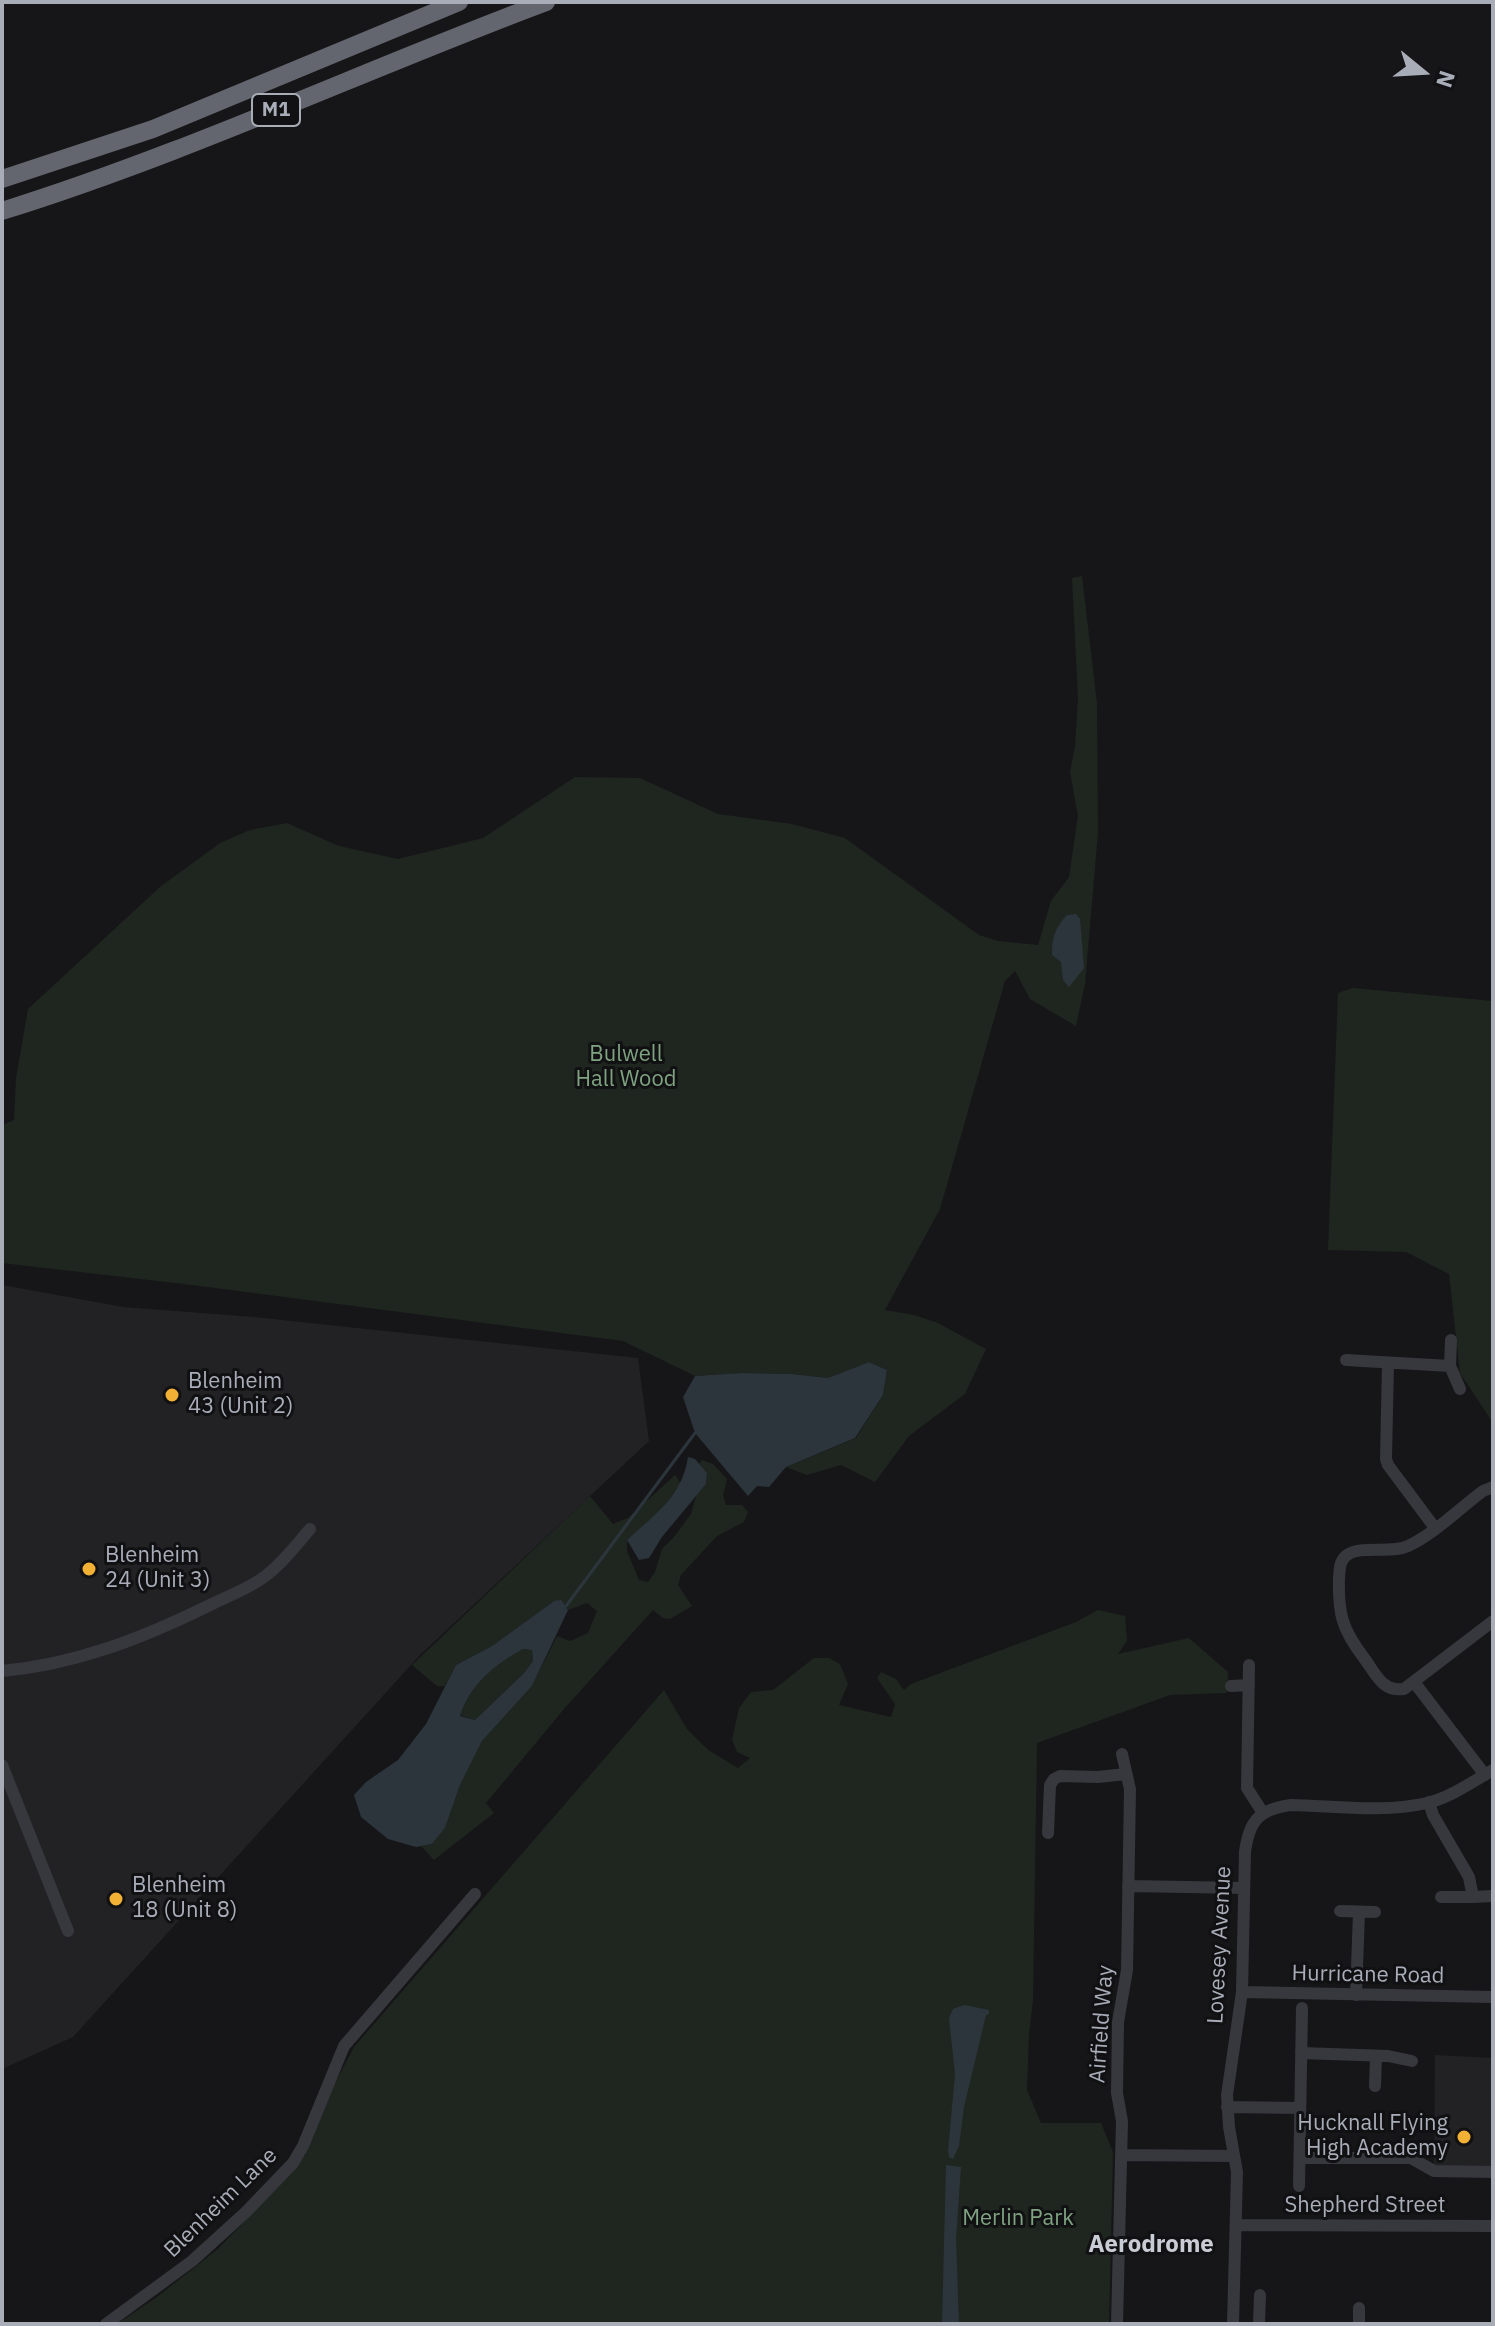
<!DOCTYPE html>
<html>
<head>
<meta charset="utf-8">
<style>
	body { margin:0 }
	#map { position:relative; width:1495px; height:2326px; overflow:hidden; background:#161618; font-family:"IBM Plex Sans",sans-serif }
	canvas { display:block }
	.frame { position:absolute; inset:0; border:4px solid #a8adb8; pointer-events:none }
	.north { position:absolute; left:1383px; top:32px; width:80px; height:80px; -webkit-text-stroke:6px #111113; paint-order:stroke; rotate:108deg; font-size:22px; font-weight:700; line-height:32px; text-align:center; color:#a8adb8 }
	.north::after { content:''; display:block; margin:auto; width:28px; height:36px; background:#a8adb8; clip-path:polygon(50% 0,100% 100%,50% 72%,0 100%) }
</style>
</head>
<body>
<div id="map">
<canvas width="1495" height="2326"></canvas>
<div class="frame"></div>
<div class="north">N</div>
</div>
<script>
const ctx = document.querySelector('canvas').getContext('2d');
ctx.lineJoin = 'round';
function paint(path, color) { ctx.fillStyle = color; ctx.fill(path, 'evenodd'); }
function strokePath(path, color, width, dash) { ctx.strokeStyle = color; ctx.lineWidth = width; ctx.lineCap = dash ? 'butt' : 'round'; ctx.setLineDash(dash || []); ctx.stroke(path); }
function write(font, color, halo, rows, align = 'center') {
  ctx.font = font + ' "IBM Plex Sans",sans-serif'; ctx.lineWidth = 6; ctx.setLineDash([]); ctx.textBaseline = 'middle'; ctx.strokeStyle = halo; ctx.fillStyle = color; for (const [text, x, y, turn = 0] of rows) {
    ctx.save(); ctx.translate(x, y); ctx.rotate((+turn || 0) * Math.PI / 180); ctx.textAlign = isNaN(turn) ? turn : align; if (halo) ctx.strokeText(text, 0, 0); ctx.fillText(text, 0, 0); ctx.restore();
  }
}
paint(new Path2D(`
	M 2,1285 L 123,1307 L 254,1317 L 638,1358 L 649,1441 L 421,1654 L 73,2037 L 2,2069 Z
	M 1435,2055 L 1493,2058 L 1493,2166 L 1434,2166 Z`), '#222225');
paint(new Path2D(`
	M 1082,576 L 1097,703 L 1098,833 L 1085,984 L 1076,1026 L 1030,999 L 1015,971 L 1005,981 L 940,1209 L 885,1310 L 914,1315 L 938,1323 L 986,1349 L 965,1394 L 909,1436 L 875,1482 L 841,1465 L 807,1475 L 786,1467 L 856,1438 L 883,1395 L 887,1370 L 869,1362 L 828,1378 L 792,1374 L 741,1373 L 695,1376 L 623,1341 L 192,1285 L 2,1263 L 2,1125 L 14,1120 L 16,1078 L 28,1009 L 160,887 L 220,843 L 250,830 L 287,823 L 339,846 L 398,859 L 483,838 L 575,777 L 640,778 L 718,814 L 792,824 L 845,838 L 979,935 L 998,941 L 1038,945 L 1051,901 L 1069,877 L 1078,816 L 1070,772 L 1075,747 L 1078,699 L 1072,578 Z
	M 1353,988 L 1493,1001 L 1493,1423 L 1460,1373 L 1449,1274 L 1406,1252 L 1328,1250 L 1338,993 Z
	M 702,1460 L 713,1464 L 727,1479 L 723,1495 L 726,1505 L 742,1505 L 748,1512 L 744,1522 L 717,1536 L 681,1575 L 678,1585 L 692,1606 L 670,1619 L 663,1618 L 653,1610 L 564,1709 L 486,1803 L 494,1813 L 434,1860 L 421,1846 L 432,1844 L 445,1828 L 460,1785 L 482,1741 L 532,1686 L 557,1636 L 570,1641 L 588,1633 L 597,1611 L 587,1603 L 568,1610 L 566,1606 L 554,1601 L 492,1646 L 456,1665 L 445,1686 L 437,1686 L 412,1665 L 590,1496 L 613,1524 L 628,1518 L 675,1475 L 681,1484 L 661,1510 L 627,1540 L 627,1551 L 639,1580 L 648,1582 L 655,1572 L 662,1549 L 674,1537 L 691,1514 L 696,1496 L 706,1484 L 707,1473 L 699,1464 Z
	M 1098,1610 L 1125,1616 L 1127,1641 L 1118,1654 L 1189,1638 L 1228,1672 L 1227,1693 L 1170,1695 L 1037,1743 L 1033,2001 L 1029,2033 L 1027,2090 L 1041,2123 L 1101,2123 L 1113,2152 L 1109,2324 L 117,2324 L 157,2297 L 218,2249 L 279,2186 L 305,2155 L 334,2085 L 354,2047 L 664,1690 L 687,1729 L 707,1749 L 738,1768 L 750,1758 L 737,1752 L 732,1740 L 739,1708 L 751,1692 L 773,1690 L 814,1658 L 829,1658 L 840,1664 L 848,1684 L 839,1705 L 891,1717 L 895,1704 L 877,1678 L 881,1672 L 896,1679 L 904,1690 L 911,1684 L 1076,1622 Z
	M 523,1649 L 532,1650 L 533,1661 L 524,1673 L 475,1720 L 460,1715 C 472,1684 494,1664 523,1649 Z`), '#1e261f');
paint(new Path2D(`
	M 1076,914 L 1080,919 L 1084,968 L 1069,987 L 1063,980 L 1061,962 L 1052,955 C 1051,939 1056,926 1067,915 Z
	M 869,1362 L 887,1370 L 883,1395 L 855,1438 L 786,1467 L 769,1487 L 757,1486 L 748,1496 L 695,1433 L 683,1397 L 695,1376 L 741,1373 L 792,1374 L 828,1378 Z
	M 688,1457 L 695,1459 L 707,1473 L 706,1484 L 662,1537 L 649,1558 L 639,1560 L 627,1540 C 655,1514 682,1497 688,1457 Z
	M 561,1600 L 568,1610 L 532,1686 L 482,1741 L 460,1785 L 445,1828 L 432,1844 L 416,1847 L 388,1839 L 361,1817 L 354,1795 L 366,1782 L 398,1760 L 426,1724 L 456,1665 L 492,1646 L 554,1601 ZM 523,1649 L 532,1650 L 533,1661 L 524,1673 L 475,1720 L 460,1716 C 470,1685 495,1664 523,1649 Z
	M 964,2005 L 989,2010 L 989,2014 L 986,2015 L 964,2107 L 959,2146 L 953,2159 L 949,2157 L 948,2151 L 955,2074 L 949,2018 L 953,2009 Z
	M 946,2165 L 961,2167 L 956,2239 L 959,2324 L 942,2324 Z`), '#2c353c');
strokePath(new Path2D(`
	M 566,1606 L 695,1433`), '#2c353c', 3);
strokePath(new Path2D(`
	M 1451,1340 L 1450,1366 L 1460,1389
	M 1346,1360 L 1450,1366
	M 1388,1363 L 1386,1459 L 1388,1465 L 1435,1528
	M 1493,1487 L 1483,1491 C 1460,1508 1433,1535 1408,1546 C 1390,1554 1361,1545 1347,1555 C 1339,1561 1340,1569 1339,1578 C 1338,1614 1342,1629 1364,1658 C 1376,1674 1382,1692 1404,1689 L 1493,1621
	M 1249,1665 L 1247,1788 L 1263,1813
	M 2,1671 C 77,1664 143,1638 210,1605 C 228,1596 248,1589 264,1577 C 282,1564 296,1545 310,1529
	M 1414,1682 L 1485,1775
	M 1231,1686 L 1249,1685
	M 2,1765 L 68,1931
	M 1429,1802 L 1433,1815 L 1469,1877 L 1473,1897 L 1493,1896
	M 1048,1833 L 1050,1785 L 1054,1779 L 1060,1776 L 1098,1777 L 1126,1774
	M 1128,1886 L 1244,1888
	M 1441,1897 L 1473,1897
	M 1340,1911 L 1375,1912
	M 1242,1992 L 1493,1997
	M 1356,1995 L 1359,1912
	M 1301,2053 L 1388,2056 L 1412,2061
	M 1375,2086 L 1376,2056
	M 1227,2107 L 1300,2108
	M 1121,2155 L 1234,2156
	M 1300,2158 L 1411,2158 L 1434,2171 L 1493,2172
	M 1299,2186 L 1302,2008
	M 1236,2225 L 1493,2226
	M 106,2324 L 192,2261 L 246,2212 L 293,2163 L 303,2146 L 344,2046 L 475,1894
	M 1117,2324 L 1122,2121 L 1117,2093 L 1118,2022 L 1127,1970 L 1130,1789 L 1122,1754
	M 1233,2324 L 1237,2172 L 1229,2127 L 1227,2095 L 1242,1992 L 1245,1852 C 1249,1821 1259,1809 1291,1805 C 1335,1806 1383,1813 1427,1803 C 1451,1797 1472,1782 1493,1770
	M 1259,2324 L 1260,2295
	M 1359,2324 L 1359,2308`), '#37383d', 12);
strokePath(new Path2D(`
	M 2,179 L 153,129 L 459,2
	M 2,211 C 188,153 364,70 546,2`), '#63666e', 18);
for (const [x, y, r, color] of [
	[172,1395,8,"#f2b134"],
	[89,1569,8,"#f2b134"],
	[116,1899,8,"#f2b134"],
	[1464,2137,8,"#f2b134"]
]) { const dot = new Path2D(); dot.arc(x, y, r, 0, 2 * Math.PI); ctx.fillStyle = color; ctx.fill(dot); strokePath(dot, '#111113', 3); }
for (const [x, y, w] of [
	[276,110,48]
]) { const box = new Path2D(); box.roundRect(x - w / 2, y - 16, w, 32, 6); ctx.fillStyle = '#111113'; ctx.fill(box); strokePath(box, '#a8adb8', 2); }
write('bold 20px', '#a8adb8', null, [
	["M1",276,110]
]);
write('22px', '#7fa381', '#111113', [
	["Bulwell",626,1055],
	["Hall Wood",626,1080],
	["Merlin Park",1018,2219]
]);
write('22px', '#a8adb8', '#111113', [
	["Blenheim",188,1382],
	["43 (Unit 2)",188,1407],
	["Blenheim",105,1556],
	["24 (Unit 3)",105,1581],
	["Blenheim",132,1886],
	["18 (Unit 8)",132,1911],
	["Hucknall Flying",1448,2124,"right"],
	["High Academy",1448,2149,"right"]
], 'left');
write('22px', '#a8adb8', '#111113', [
	["Lovesey Avenue",1220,1945,-87],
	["Hurricane Road",1368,1975,1],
	["Airfield Way",1102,2024,-86],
	["Blenheim Lane",221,2203,-44],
	["Shepherd Street",1365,2206]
]);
write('bold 24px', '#c9ccd4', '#111113', [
	["Aerodrome",1151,2245]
]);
</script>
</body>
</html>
